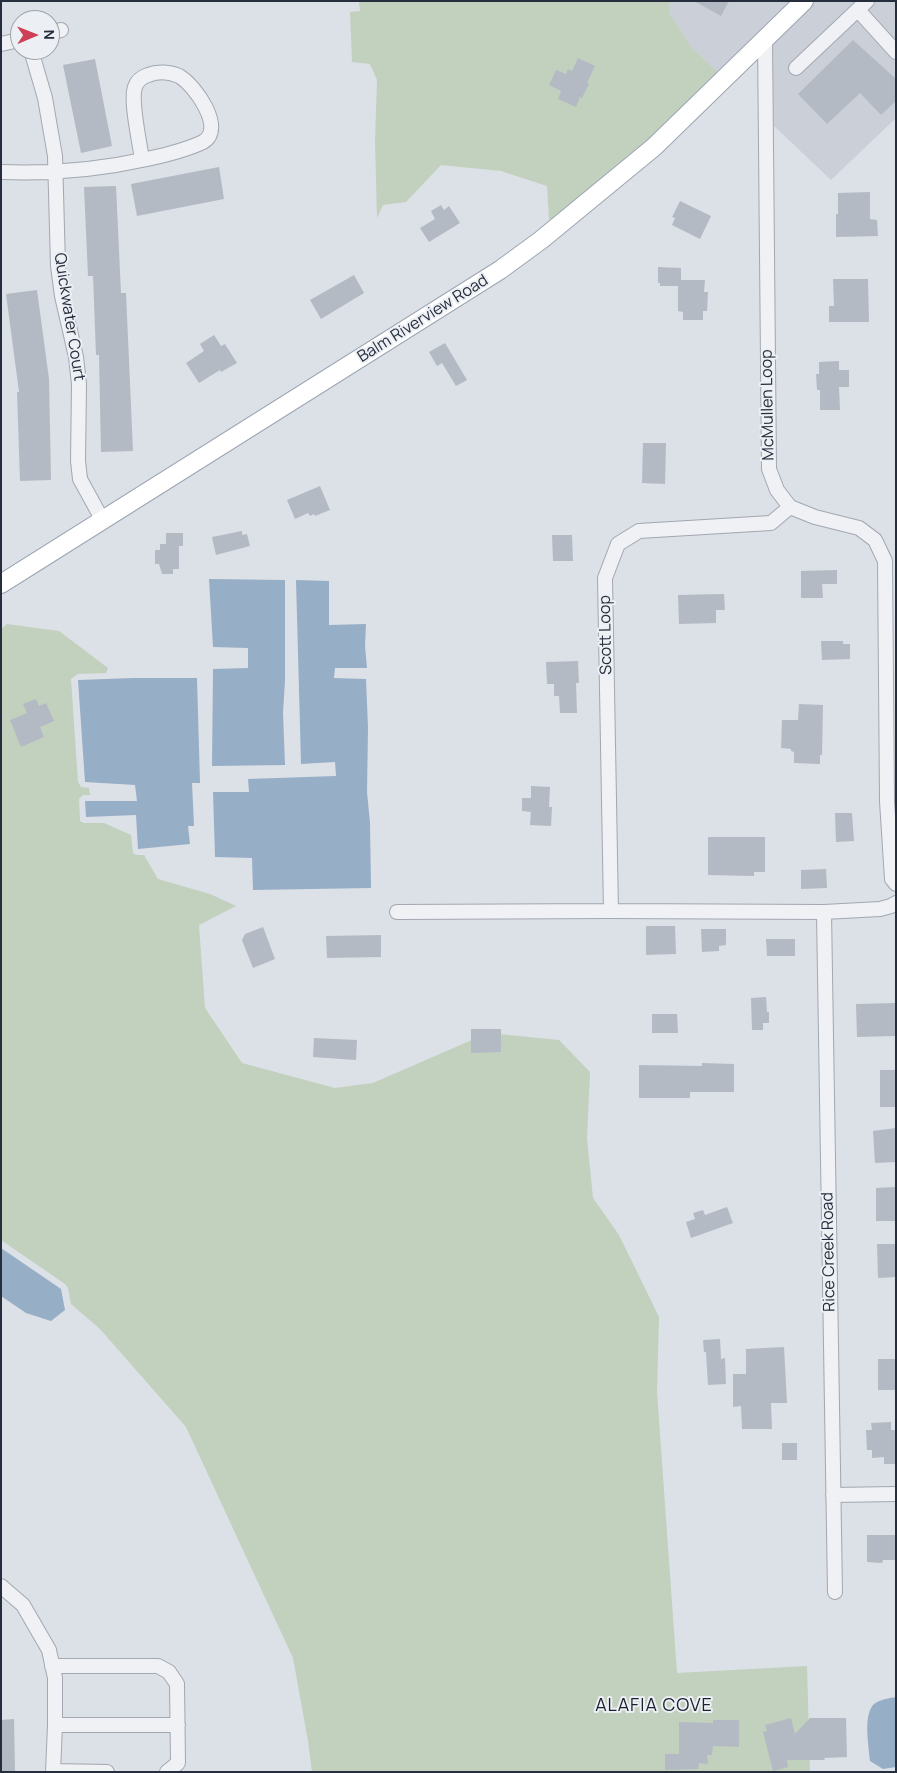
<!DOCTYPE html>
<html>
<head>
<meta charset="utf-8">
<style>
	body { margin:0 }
	#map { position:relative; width:897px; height:1773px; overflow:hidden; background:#dce0e7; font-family:Manrope,sans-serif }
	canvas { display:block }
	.frame { position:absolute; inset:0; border:2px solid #262e3d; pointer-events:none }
	.north { position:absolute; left:10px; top:10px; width:50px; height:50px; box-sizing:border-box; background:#eceff4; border:1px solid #9da2ab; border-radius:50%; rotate:89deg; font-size:14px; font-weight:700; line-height:20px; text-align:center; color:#262e3d }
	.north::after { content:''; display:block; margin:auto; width:18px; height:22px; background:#cd4055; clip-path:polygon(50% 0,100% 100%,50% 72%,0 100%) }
</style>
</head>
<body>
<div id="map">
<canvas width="897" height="1773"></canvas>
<div class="frame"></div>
<div class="north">N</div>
</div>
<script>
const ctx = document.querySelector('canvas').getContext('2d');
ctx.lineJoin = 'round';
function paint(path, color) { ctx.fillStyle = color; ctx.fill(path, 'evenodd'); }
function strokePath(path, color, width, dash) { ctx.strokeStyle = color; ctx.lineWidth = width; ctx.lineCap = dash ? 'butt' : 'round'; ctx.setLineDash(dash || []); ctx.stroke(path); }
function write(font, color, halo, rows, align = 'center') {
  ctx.font = font + ' Manrope,sans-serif'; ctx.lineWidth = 4; ctx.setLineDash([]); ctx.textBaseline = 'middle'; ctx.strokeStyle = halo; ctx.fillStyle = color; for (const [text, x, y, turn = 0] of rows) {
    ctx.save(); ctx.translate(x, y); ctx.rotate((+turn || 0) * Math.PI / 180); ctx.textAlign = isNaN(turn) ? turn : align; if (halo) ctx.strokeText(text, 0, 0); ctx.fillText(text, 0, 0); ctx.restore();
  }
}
paint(new Path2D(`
	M 669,1 L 793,1 L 761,32 L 757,32 L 757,36 L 719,73 L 692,48 L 670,14 Z
	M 815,1 L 896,1 L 896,118 L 831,180 L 773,125 L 773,42 Z`), '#cbcfd8');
paint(new Path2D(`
	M 359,1 L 669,1 L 670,14 L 692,48 L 719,73 L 648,142 L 555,219 L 549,219 L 547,186 L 501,171 L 441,165 L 406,202 L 383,205 L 377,218 L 375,141 L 377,80 L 370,64 L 352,62 L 350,12 L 360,11 Z
	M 7,624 L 59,631 L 108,668 L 106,673 L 78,674 L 71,679 L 78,782 L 81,787 L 89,788 L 90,795 L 83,795 L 79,799 L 80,821 L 84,823 L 104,823 L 131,835 L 133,853 L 136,855 L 144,855 L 158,879 L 210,894 L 236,906 L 199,925 L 205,1008 L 242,1063 L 335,1088 L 373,1083 L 488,1033 L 559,1040 L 590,1072 L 587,1139 L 593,1198 L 619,1235 L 659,1317 L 657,1392 L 677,1673 L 807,1666 L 810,1772 L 312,1772 L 308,1741 L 293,1658 L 186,1427 L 100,1329 L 71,1304 L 68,1288 L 65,1284 L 1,1240 L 1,629 Z`), '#c2d0be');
paint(new Path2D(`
	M 209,579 L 285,580 L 285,681 L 283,713 L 285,765 L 212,766 L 213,669 L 248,668 L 248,648 L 213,647 Z
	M 296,580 L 329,581 L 329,625 L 366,624 L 365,646 L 367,668 L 335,668 L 334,678 L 366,679 L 368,728 L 367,792 L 370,823 L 371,888 L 253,890 L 252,858 L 215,857 L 213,792 L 249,792 L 248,779 L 336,776 L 335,762 L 301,764 Z
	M 133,678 L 197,678 L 200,783 L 192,783 L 194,826 L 188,826 L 190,844 L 138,849 L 136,815 L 86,817 L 85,801 L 137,801 L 135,785 L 85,782 L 78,680 Z
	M 1,1248 L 61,1289 L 65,1310 L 51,1321 L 26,1313 L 1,1296 Z
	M 896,1697 L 896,1767 L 883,1769 L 870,1761 C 869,1747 863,1717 873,1705 C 878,1700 889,1698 896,1697 Z`), '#97aec7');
paint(new Path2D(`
	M 694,1 L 729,1 L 721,16 Z
	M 853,40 L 896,79 L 896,101 L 881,115 L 860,93 L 827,124 L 798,94 Z
	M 578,58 L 595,66 L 587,83 L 589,84 L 582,98 L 580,97 L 576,107 L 558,99 L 561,91 L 549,85 L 556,70 L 566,74 L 568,69 L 572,71 Z
	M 95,59 L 112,146 L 81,153 L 63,65 Z
	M 219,167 L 224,199 L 137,216 L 131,184 Z
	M 116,186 L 121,293 L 126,293 L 133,451 L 101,452 L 99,355 L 96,355 L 93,276 L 88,276 L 84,187 Z
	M 870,192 L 870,219 L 877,220 L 878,236 L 836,237 L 836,214 L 838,214 L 838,193 Z
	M 680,201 L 711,216 L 700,239 L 672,225 L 675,218 L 672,217 Z
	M 441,205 L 444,210 L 449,206 L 460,223 L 429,242 L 420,228 L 435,219 L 431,211 Z
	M 658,267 L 681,268 L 681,280 L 705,280 L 704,292 L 708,292 L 707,311 L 703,311 L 703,320 L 683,320 L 683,312 L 678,311 L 678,286 L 660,286 L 660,283 L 658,283 Z
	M 354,275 L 364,293 L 321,319 L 310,300 Z
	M 833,279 L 868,279 L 869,322 L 829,322 L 829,306 L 834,306 Z
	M 37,290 L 49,379 L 51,480 L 20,481 L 17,392 L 19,392 L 6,294 Z
	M 214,335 L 221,346 L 225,344 L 237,363 L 221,372 L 220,370 L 199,383 L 186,363 L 204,351 L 200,344 Z
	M 445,343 L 467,380 L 456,386 L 442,363 L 437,366 L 429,352 Z
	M 839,361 L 839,370 L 849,370 L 849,387 L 839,387 L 840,410 L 820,410 L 820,390 L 817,390 L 816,374 L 819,374 L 819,362 Z
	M 643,443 L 666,443 L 665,484 L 642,483 Z
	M 320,486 L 330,510 L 315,516 L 314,514 L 310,516 L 308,513 L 295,519 L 287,500 Z
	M 242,531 L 242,535 L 247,534 L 250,546 L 216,555 L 212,537 Z
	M 166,533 L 183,533 L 183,546 L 179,546 L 179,569 L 173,569 L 173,574 L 162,574 L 159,564 L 155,564 L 155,550 L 160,550 L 160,544 L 166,544 Z
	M 552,535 L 572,535 L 573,561 L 553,561 Z
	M 837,570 L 837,584 L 822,584 L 823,598 L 801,598 L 801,571 Z
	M 724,594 L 725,610 L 716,610 L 716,623 L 679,624 L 678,595 Z
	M 821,641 L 843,641 L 843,644 L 850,644 L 850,659 L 822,660 Z
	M 578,661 L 579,683 L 576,683 L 577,713 L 560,713 L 559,696 L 554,696 L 554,684 L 547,684 L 546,662 Z
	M 36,699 L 39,706 L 46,703 L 54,721 L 40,727 L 44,737 L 21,747 L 10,720 L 27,713 L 23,704 Z
	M 799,704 L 823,705 L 822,755 L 820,755 L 820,764 L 794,763 L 794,752 L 791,751 L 791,749 L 781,748 L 782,720 L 798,720 Z
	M 531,786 L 550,787 L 549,807 L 552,807 L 551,826 L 530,825 L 531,812 L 522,811 L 522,798 L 531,798 Z
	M 835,813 L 852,813 L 854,841 L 836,842 Z
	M 708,837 L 765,837 L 765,872 L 754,872 L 754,876 L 708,875 Z
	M 826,869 L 827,888 L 801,889 L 801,870 Z
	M 646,926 L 675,926 L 676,954 L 646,955 Z
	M 263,927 L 275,959 L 253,968 L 242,940 L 245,934 Z
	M 701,929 L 726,929 L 726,945 L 719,946 L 719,951 L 702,952 Z
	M 381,935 L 381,957 L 327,958 L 326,936 Z
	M 766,939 L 795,939 L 795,956 L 767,956 Z
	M 766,997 L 767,1012 L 769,1012 L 769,1023 L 763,1023 L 763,1030 L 752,1030 L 751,998 Z
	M 895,1003 L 895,1036 L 857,1037 L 856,1004 Z
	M 652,1014 L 677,1014 L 678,1033 L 652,1033 Z
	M 471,1029 L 501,1029 L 501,1052 L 471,1053 Z
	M 314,1038 L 357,1040 L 356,1060 L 313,1057 Z
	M 702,1063 L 734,1064 L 734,1092 L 690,1092 L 690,1098 L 639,1098 L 639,1065 L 702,1066 Z
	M 880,1070 L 896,1070 L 896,1107 L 880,1107 Z
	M 896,1128 L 896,1162 L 875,1163 L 873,1131 Z
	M 896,1187 L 896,1221 L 876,1221 L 876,1188 Z
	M 727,1207 L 733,1223 L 691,1238 L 686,1222 L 695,1219 L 693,1213 L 703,1210 L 705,1215 Z
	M 877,1244 L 896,1244 L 896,1277 L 878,1278 Z
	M 720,1339 L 721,1359 L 725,1358 L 726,1384 L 708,1385 L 706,1352 L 704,1352 L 703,1340 Z
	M 784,1347 L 787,1403 L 771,1403 L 772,1429 L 742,1429 L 741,1406 L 733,1407 L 733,1374 L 746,1374 L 746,1349 Z
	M 878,1359 L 896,1359 L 896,1390 L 878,1390 Z
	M 891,1422 L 891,1430 L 896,1430 L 896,1464 L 884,1464 L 884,1457 L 872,1458 L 872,1450 L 867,1450 L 866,1430 L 872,1430 L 871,1423 Z
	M 782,1443 L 797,1443 L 797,1460 L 782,1460 Z
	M 867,1535 L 896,1535 L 896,1560 L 883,1560 L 882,1563 L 867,1562 Z
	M 791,1718 L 795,1734 L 810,1718 L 846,1718 L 847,1757 L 824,1758 L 825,1760 L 787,1760 L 788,1767 L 773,1771 L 763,1732 L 767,1731 L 765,1725 Z
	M 14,1719 L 15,1772 L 1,1772 L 1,1720 Z
	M 713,1720 L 739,1720 L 739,1747 L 713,1746 L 712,1755 L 707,1755 L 708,1764 L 699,1763 L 698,1769 L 665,1770 L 665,1754 L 679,1754 L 679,1722 L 713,1723 Z`), '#b4bac3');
const minor = new Path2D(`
	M 858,10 L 896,52
	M 50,33 L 61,30
	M 765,39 L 769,469 L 777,490 L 790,507 L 815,517 L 859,528 L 875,540 L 885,561 L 887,801 L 892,879 L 896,884
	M 1,44 L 20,40
	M 31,50 L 45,98 L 55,156 L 58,266 L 62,296 L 76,357 L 79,384 L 78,461 L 80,479 L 103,521
	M 796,68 L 867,1
	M 1,172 C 52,174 98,170 147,159 C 166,155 186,150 203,142 C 226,129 195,85 179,76 C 170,72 158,71 148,75 C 142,77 137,81 135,87 C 130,101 140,143 142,160
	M 611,911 L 605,578 L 618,544 L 639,531 L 771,523 L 790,507
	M 397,912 L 611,911 L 824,912 L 880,909 L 891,906 L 896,903
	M 824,912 L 835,1592
	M 833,1495 L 896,1494
	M 1,1586 L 23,1605 L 49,1650 L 55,1678 L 55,1725 L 53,1772
	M 52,1666 L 158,1666 L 169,1672 L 177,1684 L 178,1763 L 167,1772
	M 55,1725 L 178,1725
	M 53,1771 L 107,1772`);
const major = new Path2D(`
	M 1,584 L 500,270 L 541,240 L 654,147 L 804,1`);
strokePath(minor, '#a2a7b1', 16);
strokePath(major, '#9ca5b2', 20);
strokePath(minor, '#eff1f5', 14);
strokePath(major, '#fff', 18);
write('16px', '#262e3d', '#eceff4', [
	["Quickwater Court",69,317,81],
	["Balm Riverview Road",423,319,-32],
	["McMullen Loop",768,405,-91],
	["Scott Loop",606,635,-91],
	["Rice Creek Road",829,1252,-91]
]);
ctx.letterSpacing = '1px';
write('18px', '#19202d', '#eceff4', [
	["ALAFIA COVE",654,1706]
]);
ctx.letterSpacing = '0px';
</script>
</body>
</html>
